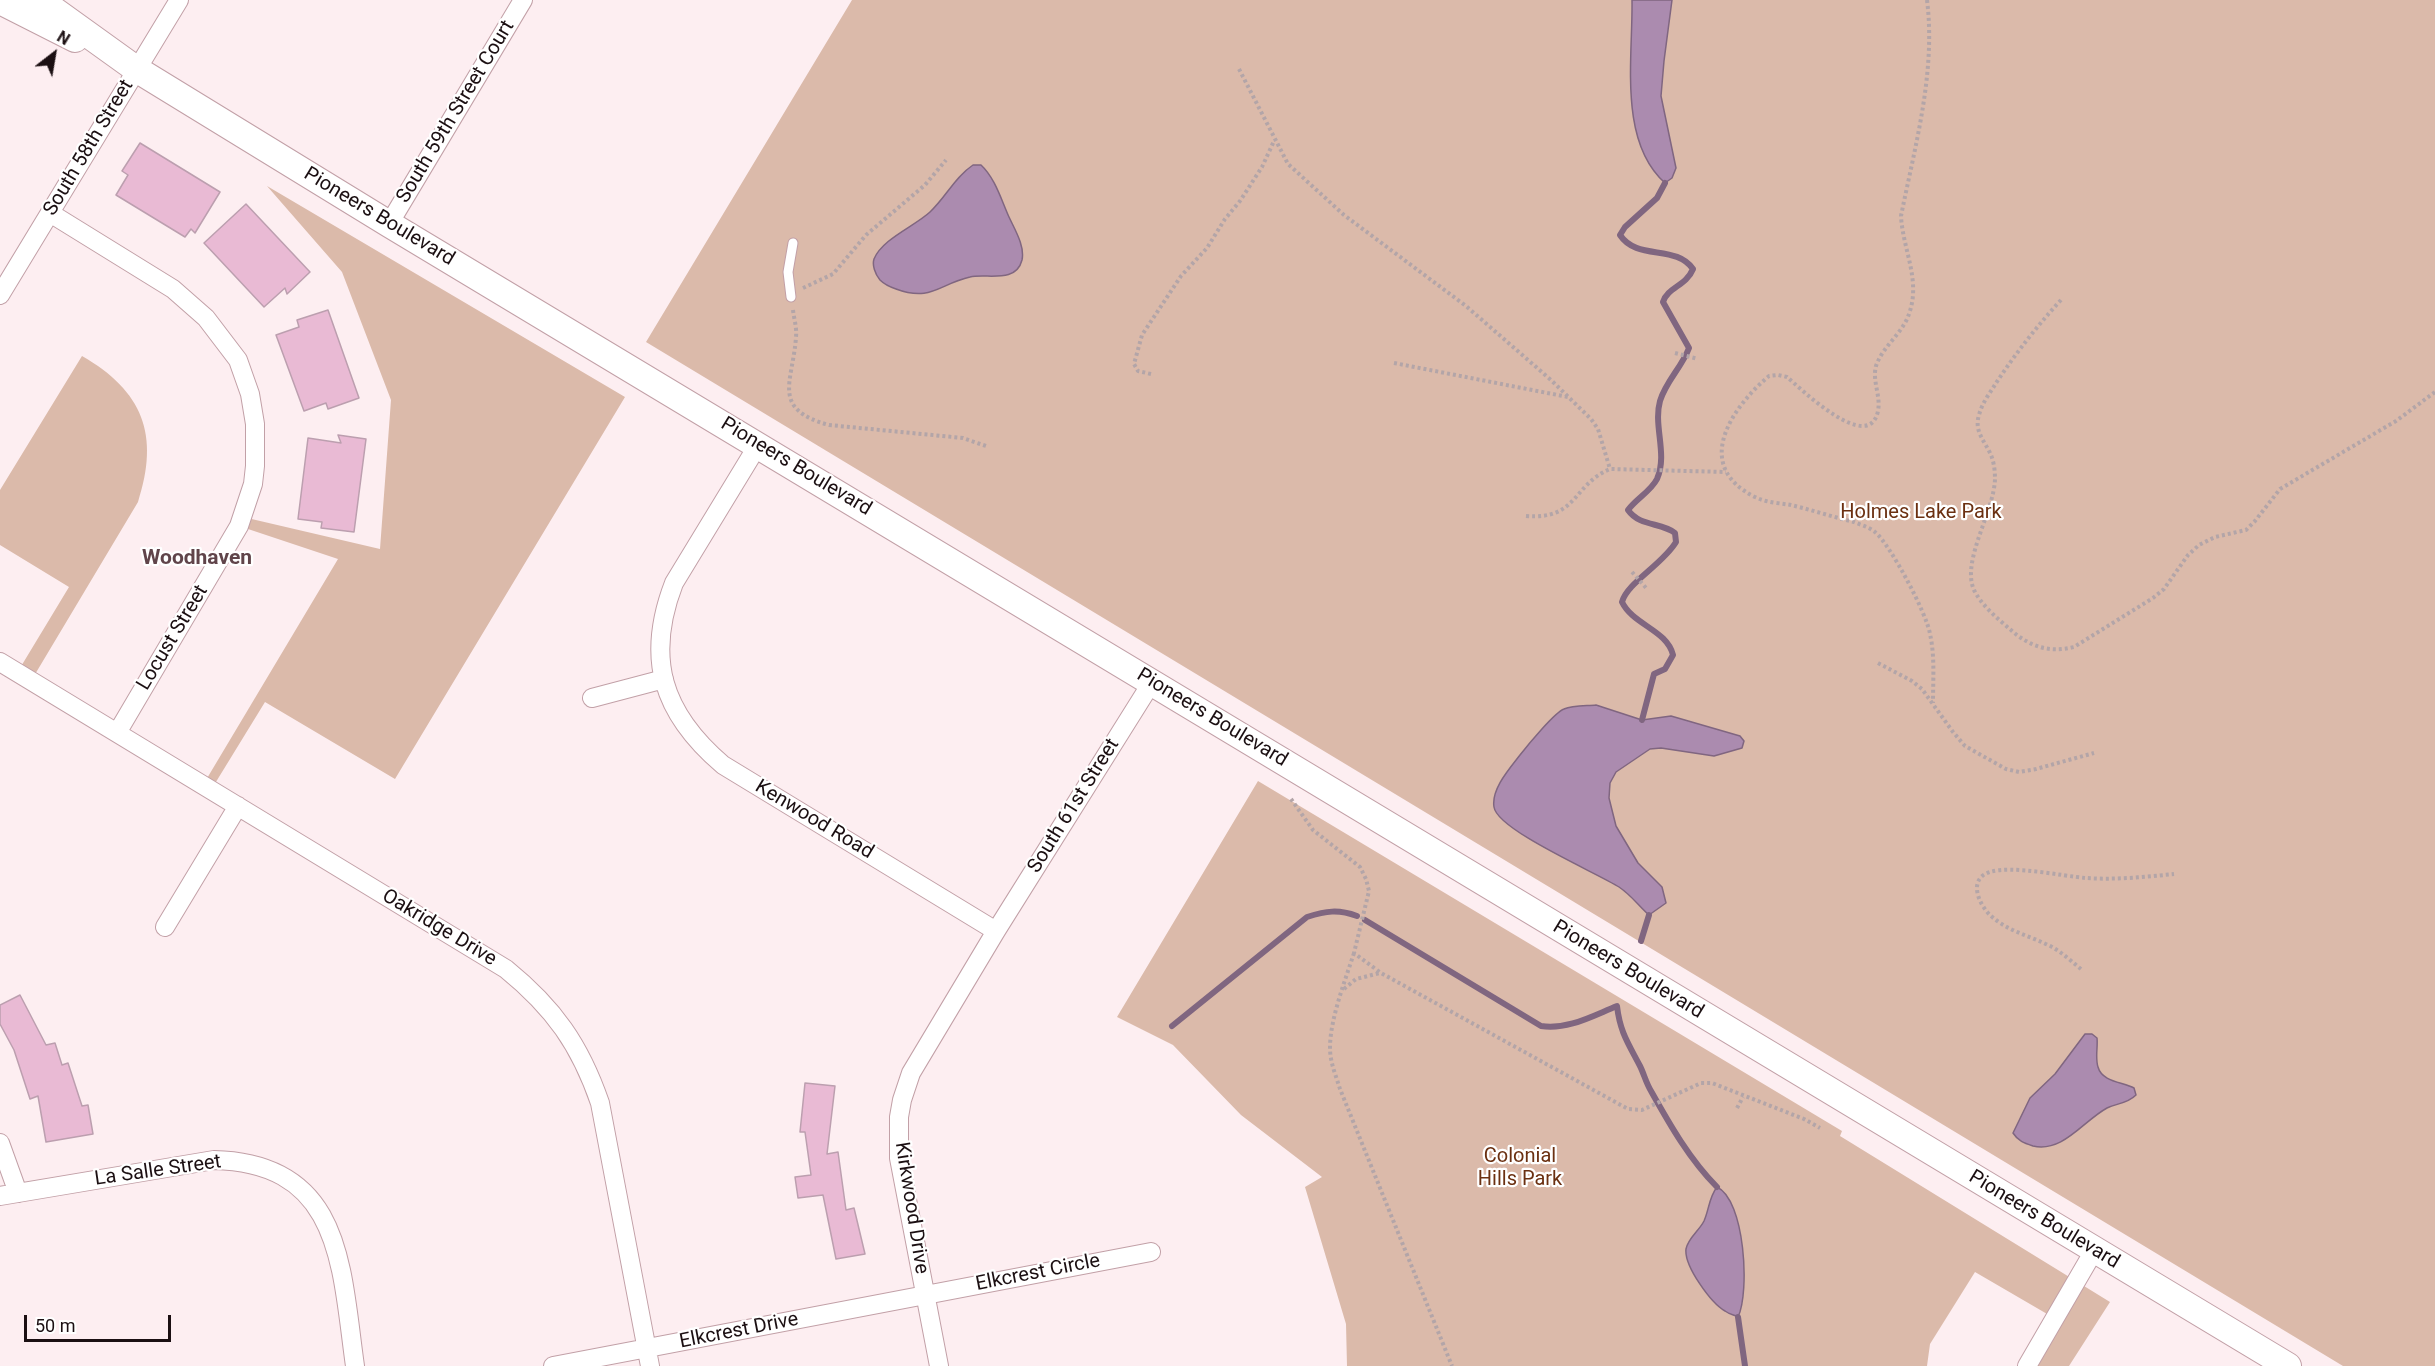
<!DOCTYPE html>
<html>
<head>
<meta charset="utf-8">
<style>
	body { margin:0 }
	#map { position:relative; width:2435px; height:1366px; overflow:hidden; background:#fdeef1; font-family:Roboto,sans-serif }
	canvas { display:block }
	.north { position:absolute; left:24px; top:24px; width:60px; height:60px; -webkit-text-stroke:4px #fff; paint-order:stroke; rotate:31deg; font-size:16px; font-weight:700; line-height:24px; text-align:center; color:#1b0f12 }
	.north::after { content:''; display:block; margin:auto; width:21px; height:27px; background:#1b0f12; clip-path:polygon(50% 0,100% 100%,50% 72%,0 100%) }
	.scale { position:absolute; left:24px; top:1315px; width:147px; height:27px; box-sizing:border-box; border:3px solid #1b0f12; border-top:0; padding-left:8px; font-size:18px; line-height:21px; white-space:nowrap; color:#1b0f12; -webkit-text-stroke:4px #fff; paint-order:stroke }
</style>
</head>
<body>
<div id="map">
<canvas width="2435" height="1366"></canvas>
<div class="north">N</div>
<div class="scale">50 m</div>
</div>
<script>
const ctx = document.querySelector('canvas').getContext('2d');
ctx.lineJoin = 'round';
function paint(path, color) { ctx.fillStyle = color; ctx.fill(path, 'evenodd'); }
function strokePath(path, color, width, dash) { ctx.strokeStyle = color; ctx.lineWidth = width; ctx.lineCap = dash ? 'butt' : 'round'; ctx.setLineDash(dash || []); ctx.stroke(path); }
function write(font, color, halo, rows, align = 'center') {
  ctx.font = font + ' Roboto,sans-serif'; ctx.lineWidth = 4.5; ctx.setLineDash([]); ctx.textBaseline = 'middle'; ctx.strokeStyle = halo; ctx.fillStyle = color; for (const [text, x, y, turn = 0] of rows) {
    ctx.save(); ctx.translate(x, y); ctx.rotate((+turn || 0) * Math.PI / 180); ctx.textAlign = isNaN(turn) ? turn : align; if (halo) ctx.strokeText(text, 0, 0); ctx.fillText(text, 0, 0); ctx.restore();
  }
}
paint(new Path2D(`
	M 852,0 L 2435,0 L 2435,1366 L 2343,1366 L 646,342 Z
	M 267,186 L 625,397 L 395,779 L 265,702 L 211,790 L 203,785 L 338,559 L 239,526 L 243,517 L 380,549 L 391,400 L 342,272 Z
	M 82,356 C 143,391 160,435 138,502 L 31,681 L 17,673 L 69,587 L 0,545 L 0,490 Z
	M 1258,781 L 1842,1131 L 1840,1136 L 2110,1302 L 2069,1366 L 2027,1366 L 2054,1318 L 1975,1272 L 1930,1344 L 1927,1366 L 1347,1366 L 1346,1324 L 1305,1187 L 1322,1177 L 1241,1115 L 1173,1045 L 1117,1017 Z`), '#dbbaaa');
const water = new Path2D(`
	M 1632,0 L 1672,0 L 1664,61 L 1661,96 L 1676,168 L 1672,178 L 1665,183 C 1618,141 1633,58 1632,0 Z
	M 973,165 L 981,165 C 995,178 1001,199 1009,217 C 1015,230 1025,246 1022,260 C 1016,284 986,273 970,277 C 939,284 931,302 896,289 C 890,287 884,284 880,280 C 875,274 872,265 874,259 C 882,239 915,226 930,212 C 946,197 955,177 973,165 Z
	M 1596,705 L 1642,720 L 1671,716 L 1740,736 L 1744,741 L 1742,748 L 1714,756 L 1661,748 L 1650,749 L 1616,772 L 1610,783 L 1609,798 L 1616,826 L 1638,863 L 1662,887 L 1666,903 L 1649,915 C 1639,906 1631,895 1619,887 C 1597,873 1497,830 1494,807 C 1491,789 1510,768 1520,755 C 1527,746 1555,712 1564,709 C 1573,705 1587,706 1596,705 Z
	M 2085,1034 L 2092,1034 L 2097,1038 C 2098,1047 2095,1058 2098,1067 C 2102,1082 2123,1082 2134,1088 L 2136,1095 C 2127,1104 2117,1103 2107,1108 C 2083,1121 2063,1153 2033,1146 C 2024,1143 2018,1141 2013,1133 L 2030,1098 L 2055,1074 Z
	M 1717,1187 C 1745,1200 1750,1292 1738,1317 C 1734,1315 1729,1314 1725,1311 C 1711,1303 1684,1266 1686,1249 C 1688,1238 1699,1231 1704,1221 C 1709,1210 1709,1197 1717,1187 Z`);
paint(water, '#ab8baf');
strokePath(water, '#806680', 1.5);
strokePath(new Path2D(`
	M 1642,720 L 1654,674 L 1665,669 L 1673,655 C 1667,630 1633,625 1622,602 C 1627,583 1663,564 1676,542 L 1675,533 C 1661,522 1640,527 1628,510 C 1636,499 1651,491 1657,479 C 1668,454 1653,426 1660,401 C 1666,381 1682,367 1689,348 L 1663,302 C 1668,287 1686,286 1693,269 C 1676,244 1637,261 1620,235 L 1625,227 L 1657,198 L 1665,183
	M 1365,920 L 1541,1026 C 1568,1030 1592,1016 1617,1006 C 1620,1032 1628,1043 1640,1066 C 1644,1074 1646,1083 1651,1091 C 1670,1125 1690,1160 1717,1187
	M 1641,941 L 1649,915
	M 1172,1026 L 1307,917 C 1326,911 1338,909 1357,916
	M 1738,1317 L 1745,1366`), '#806680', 6);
const building = new Path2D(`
	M 140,143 L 220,192 L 195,233 L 191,229 L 185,237 L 116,195 L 128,175 L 122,171 Z
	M 246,204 L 310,272 L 287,294 L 285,288 L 264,307 L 204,243 Z
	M 328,310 L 359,398 L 328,409 L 326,403 L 304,411 L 276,335 L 299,327 L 297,320 Z
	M 338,435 L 366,439 L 354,532 L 321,528 L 322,522 L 298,519 L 308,438 L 341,443 Z
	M 20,995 L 46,1045 L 55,1043 L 62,1065 L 68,1063 L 82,1106 L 88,1105 L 93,1134 L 46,1142 L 38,1096 L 30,1099 L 14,1050 L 0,1024 L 0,1005 Z
	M 805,1083 L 835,1086 L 827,1154 L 838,1152 L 846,1210 L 854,1208 L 865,1254 L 836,1259 L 823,1195 L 798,1198 L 795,1177 L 811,1175 L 805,1132 L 800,1132 Z`);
paint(building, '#e9bad4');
strokePath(building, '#bc9faf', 1.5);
const lane = new Path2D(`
	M 791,297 L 788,272 L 793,243`);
const street = new Path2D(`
	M 50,213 L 173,289 L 206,318 L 238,360 L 250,394 L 255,424 L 255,466 L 253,484 L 239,526 L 117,733
	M 389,224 L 523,0
	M 0,295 L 179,0
	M 758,445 L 674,583 C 645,658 662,713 723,765 L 996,931
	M 0,662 L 506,969 C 554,1008 580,1045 600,1103 L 650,1366
	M 592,698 L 664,679
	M 165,927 L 238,806
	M 0,1143 L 18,1193
	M 0,1196 L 214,1160 C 343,1163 341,1268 355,1366
	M 553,1366 L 1151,1252
	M 939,1366 L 899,1158 L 899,1117 L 902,1100 L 911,1073 L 996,931 L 1152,682
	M 2027,1366 L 2095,1249`);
const secondary = new Path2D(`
	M 40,0 L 136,69 L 389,224 L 2288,1366
	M 0,1 L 75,39`);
strokePath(lane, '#c2a0a7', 11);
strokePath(street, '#c2a0a7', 20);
strokePath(secondary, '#c2a0a7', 28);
strokePath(new Path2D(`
	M 1927,0 C 1936,72 1915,146 1901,216 C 1903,252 1923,283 1907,319 C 1899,336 1882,348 1876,366 C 1872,381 1881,396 1878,411 C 1869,455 1801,389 1787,377 L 1778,375 L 1769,376 C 1731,408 1692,466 1755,497 C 1767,503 1780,503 1791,505 C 1812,510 1833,517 1854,522 C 1861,525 1869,527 1875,532 C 1890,544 1927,614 1930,634 C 1935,656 1933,680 1933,703
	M 1239,69 L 1288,164 L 1344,215 L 1466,306 L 1551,380 L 1591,419 L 1598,429 L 1610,469
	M 803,288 L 833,274 L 866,235 L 925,185 L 946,160
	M 2061,300 C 2037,326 2016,353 1996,383 C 1990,393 1982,403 1979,415 C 1974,431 1984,440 1990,453 C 1994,461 1995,471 1995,479 C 1994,512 1961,561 1974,590 C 1982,606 1998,619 2011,630 C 2030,647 2050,653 2074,647 L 2153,598 L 2164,589 L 2188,555 L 2199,545 L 2215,537 L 2246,530 L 2255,521 L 2280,489 L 2396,421 L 2435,392
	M 793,310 C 794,319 797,328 796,337 C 793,382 770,409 829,425 L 963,438 L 986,446
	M 1675,353 L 1698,359
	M 1394,363 L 1568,397
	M 1151,374 L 1138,371 L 1134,364 L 1142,335 L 1181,276 L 1207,248 L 1225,219 L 1240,201 L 1262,167 L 1274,141
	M 1526,516 C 1578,520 1572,485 1610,469 L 1726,472
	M 1632,572 L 1647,589
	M 1878,663 L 1912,681 L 1922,689 L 1953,732 L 1965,746 L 2006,769 L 2019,772 L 2036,769 L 2094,753
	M 1291,799 L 1313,830 L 1360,867 L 1366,879 L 1369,891 L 1354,953 L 1381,973 L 1628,1109 L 1642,1110 L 1701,1083 L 1712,1083 L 1804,1119 L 1820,1128
	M 1354,953 C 1345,981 1330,1019 1330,1048 C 1330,1062 1336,1076 1340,1089 L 1452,1366
	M 2081,969 C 2072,962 2063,953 2052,947 C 2031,936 2009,932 1991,916 C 1979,905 1967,879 1990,872 C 2012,865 2062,876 2086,878 C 2115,880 2145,877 2174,874
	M 1344,989 L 1356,979 L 1380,973
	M 1737,1108 L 1743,1097`), '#b3a5a8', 4, [3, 3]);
strokePath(lane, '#fff', 9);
strokePath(street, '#fff', 18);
strokePath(secondary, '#fff', 26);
write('20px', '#1b0f12', '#fff', [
	["South 59th Street Court",456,112,-59],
	["South 58th Street",89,148,-59],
	["Pioneers Boulevard",379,217,31],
	["Pioneers Boulevard",796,467,31],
	["Locust Street",173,638,-59],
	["Pioneers Boulevard",1212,718,31],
	["South 61st Street",1074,806,-58],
	["Kenwood Road",814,820,31],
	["Oakridge Drive",439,928,31],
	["Pioneers Boulevard",1628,970,31],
	["La Salle Street",158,1171,-8],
	["Kirkwood Drive",911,1208,81],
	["Pioneers Boulevard",2044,1220,31],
	["Elkcrest Circle",1038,1273,-11],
	["Elkcrest Drive",739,1331,-11]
]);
write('20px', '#6b3011', '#fff', [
	["Holmes Lake Park",1921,513],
	["Colonial",1520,1157],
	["Hills Park",1520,1180]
]);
write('bold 21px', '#60444a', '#fff', [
	["Woodhaven",197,559]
]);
</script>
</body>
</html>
